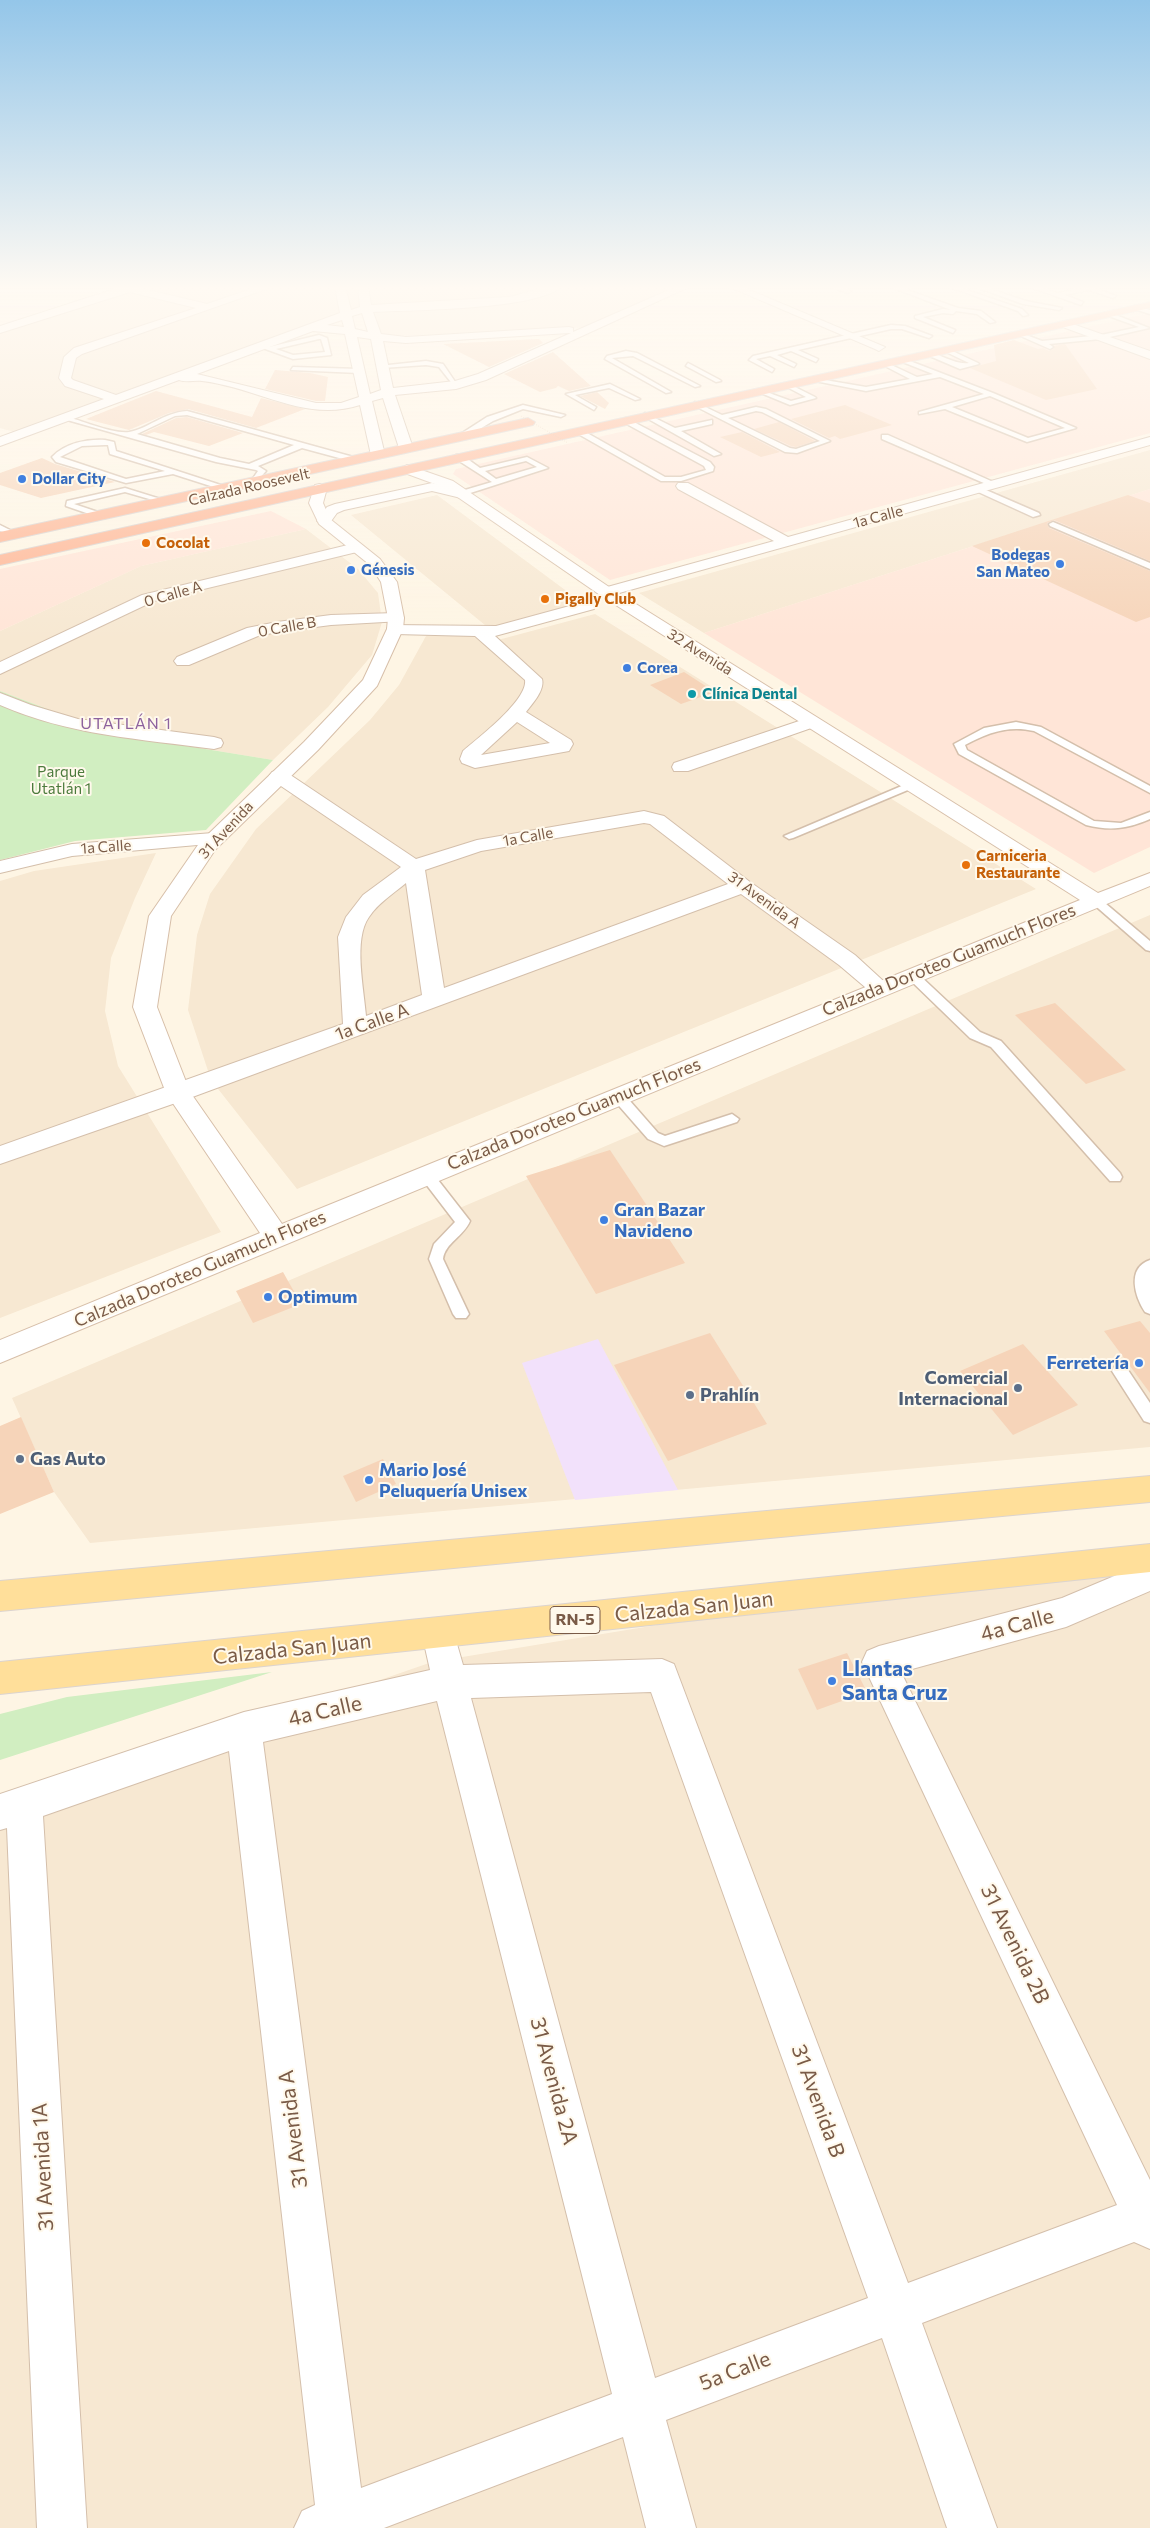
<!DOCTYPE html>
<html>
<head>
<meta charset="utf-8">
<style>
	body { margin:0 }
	canvas { display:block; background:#fef5e4 }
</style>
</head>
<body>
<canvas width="1150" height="2528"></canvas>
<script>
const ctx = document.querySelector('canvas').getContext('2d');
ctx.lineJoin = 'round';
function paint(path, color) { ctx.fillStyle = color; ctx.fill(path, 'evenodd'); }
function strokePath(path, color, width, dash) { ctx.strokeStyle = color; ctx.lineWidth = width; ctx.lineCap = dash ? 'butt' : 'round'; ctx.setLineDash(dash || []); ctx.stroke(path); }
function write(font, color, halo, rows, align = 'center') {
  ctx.font = font + ' Commissioner,sans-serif'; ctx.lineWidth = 4; ctx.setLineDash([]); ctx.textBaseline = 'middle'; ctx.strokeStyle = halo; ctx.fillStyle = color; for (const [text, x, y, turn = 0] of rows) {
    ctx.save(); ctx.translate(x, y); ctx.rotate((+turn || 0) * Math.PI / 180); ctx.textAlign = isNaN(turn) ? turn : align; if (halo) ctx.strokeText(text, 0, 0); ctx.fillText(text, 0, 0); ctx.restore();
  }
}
paint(new Path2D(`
	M 142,286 L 693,286 L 594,327 L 376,337 L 367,312 L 345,314 L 21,434 L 0,428 L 0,332 Z
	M 1150,450 L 1150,489 L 704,633 L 639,593 Z
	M 437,495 L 584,604 L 491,630 L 351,515 Z
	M 306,529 L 358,569 L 378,593 L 382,622 L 372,655 L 328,707 L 273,760 L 113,734 L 0,691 L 0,631 L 141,566 Z
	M 595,614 L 1036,889 L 297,1189 L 211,1080 L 188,1010 L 197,935 L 210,894 L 256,829 L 370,720 L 399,685 L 426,636 L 473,636 L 483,644 Z
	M 156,853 L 135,898 L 111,958 L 105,1011 L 118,1066 L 221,1232 L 0,1318 L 0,881 L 34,871 Z
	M 1150,915 L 1150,1447 L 90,1543 L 54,1492 L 12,1398 Z
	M 1150,1544 L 1150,2528 L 0,2528 L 0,1812 L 432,1662 Z`), '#f7e8d2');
paint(new Path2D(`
	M 1150,313 L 1150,433 L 610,580 L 453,474 L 456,469 Z
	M 1150,489 L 1150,847 L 1094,873 L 704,633 Z
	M 271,511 L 306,529 L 141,566 L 0,631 L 0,569 Z`), '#ffe5d7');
paint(new Path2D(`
	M 598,1339 L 678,1490 L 575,1500 L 522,1363 Z`), '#f2e1fb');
paint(new Path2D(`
	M 0,691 L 113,734 L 273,760 L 206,830 L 75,841 L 0,860 Z
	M 272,1672 L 0,1760 L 0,1714 L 67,1697 Z`), '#d1eec1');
paint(new Path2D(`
	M 539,339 L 543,343 L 489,367 L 443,344 Z
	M 1014,340 L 1038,349 L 1043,348 L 1049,351 L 1054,349 L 1054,346 L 1065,344 L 1097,389 L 1046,400 L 970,368 L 996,361 L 994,345 Z
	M 553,352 L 591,386 L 569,391 L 558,386 L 556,388 L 540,392 L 504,374 Z
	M 275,370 L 310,373 L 328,377 L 325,401 L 316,401 L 265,389 Z
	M 156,391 L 252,417 L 261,398 L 305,409 L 256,428 L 188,409 L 169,413 L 129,430 L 86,419 Z
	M 597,392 L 609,403 L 605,409 L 580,396 Z
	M 845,405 L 892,425 L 840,439 L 835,436 L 829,438 L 791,419 Z
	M 187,417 L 243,433 L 209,446 L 154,432 L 146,435 L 142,434 L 176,418 Z
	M 779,422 L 815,441 L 796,447 L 791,446 L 754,429 Z
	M 742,432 L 780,452 L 761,457 L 720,437 Z
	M 42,458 L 55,464 L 115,482 L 41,498 L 0,485 L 0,473 Z
	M 1128,495 L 1150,503 L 1150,561 L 1054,520 L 1047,523 L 1049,528 L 1150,571 L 1150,617 L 1136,622 L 972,546 Z
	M 684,672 L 715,692 L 681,704 L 650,685 Z
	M 1055,1003 L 1126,1070 L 1086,1084 L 1015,1015 Z
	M 610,1150 L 685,1263 L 596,1294 L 526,1176 Z
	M 283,1272 L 301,1304 L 253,1323 L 236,1291 Z
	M 1140,1321 L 1150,1333 L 1150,1393 L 1104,1331 Z
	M 710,1333 L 767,1424 L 668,1461 L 614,1365 Z
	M 1023,1344 L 1078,1405 L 1013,1435 L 960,1371 Z
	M 21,1417 L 54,1492 L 0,1514 L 0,1426 Z
	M 383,1459 L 396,1484 L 356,1502 L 343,1476 Z
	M 847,1653 L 867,1692 L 817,1710 L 798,1669 Z`), '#f6d4b9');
const lane = new Path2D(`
	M 829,286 L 837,286 L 851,291 L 848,293 Z
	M 913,286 L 904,289 L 958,308 L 981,311 L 995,322 L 990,323 L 977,314 L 956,311 L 953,314 L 943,313 L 923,317 L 955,330 L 953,333 L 915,318 L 915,316 L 943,309 L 951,310 L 894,288 Z
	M 947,286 L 955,286 L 1022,309 L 1028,315 L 1023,316 L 1018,311 Z
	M 973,286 L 981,286 L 1026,301 L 1062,308 L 1059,310 L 1023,304 Z
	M 1033,286 L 1058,293 L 1082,288 L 1079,286 L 1092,287 L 1116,296 L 1113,298 L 1089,290 L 1065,295 L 1083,302 L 1081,305 L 1033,288 Z
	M 1136,306 L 1150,310 L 1150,314 L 1134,309 Z
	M 1108,312 L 1149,328 L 1101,339 L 1049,344 L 1053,347 L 1050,349 L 1016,334 L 1021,333 L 1042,341 L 1101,335 L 1139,327 L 1106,315 Z
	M 891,325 L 905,326 L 932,336 L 929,338 L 902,329 L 891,329 L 798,350 L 818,359 L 816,362 L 791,351 L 777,355 L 796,364 L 794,367 L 770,356 L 756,359 L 774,369 L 772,372 L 749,360 L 753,356 Z
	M 319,335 L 327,338 L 331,355 L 293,359 L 257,346 L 260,344 L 269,347 ZM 319,339 L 321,339 L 325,352 L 293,355 L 276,349 Z
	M 946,348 L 978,363 L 979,364 L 960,369 L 925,354 C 934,349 954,366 969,363 L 944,351 Z
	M 626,351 L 637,353 L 700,386 L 695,387 L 633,356 L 612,358 L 671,392 L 666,393 L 605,359 L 607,356 Z
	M 902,358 L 993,393 L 1076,428 L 1027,442 L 945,409 L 919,414 L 919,412 L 984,394 L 940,377 L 866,391 L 810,380 L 813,378 L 866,387 L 910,379 L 883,365 L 885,362 L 917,377 L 933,374 L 900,361 ZM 990,396 L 1065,428 L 1028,438 L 952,407 Z
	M 426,361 L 443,364 L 458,386 L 454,386 L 439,367 L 426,365 L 382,368 L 379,366 Z
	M 688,363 L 720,380 L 721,381 L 716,382 L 686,366 Z
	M 293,367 L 359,369 L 362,371 L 359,373 L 291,370 Z
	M 787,383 L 815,397 L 816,398 L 790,405 L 756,391 L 761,390 L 791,401 L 806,397 L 785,386 Z
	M 610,384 L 640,399 L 635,400 L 609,388 L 575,395 L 596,407 L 594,410 L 566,394 Z
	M 695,402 L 722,415 L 756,407 L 766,409 L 830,441 L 797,453 L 785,452 L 693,405 ZM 756,411 L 762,412 L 820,441 L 796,449 L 790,448 L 728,418 Z
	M 523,405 L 565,415 L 561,417 L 523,409 L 493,421 L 463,439 L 456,437 L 487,417 Z
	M 187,411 L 357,458 L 358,460 L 354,462 L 302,448 L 258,466 L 266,471 L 255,483 L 251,481 L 258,471 L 256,470 L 216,462 L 60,418 L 64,416 C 81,420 112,434 129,432 C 148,429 162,413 187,411 ZM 187,415 L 294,445 L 249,464 L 220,458 L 137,434 L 175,416 Z
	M 645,413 L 675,428 L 712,420 L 712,424 L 681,431 L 721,454 L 714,456 L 643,416 Z
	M 626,418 L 710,462 L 714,467 L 713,471 L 681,481 L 661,481 L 573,431 L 580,429 L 665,477 L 681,477 L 706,470 L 704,466 L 623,422 Z
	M 882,435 L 888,435 L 1000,485 L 993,487 L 882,439 Z
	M 105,440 L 114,442 L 116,451 L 230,488 L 223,490 L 173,474 L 126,483 L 56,462 L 52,457 C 65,443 87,439 105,440 ZM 105,445 L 108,445 L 110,454 L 165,471 L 126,479 L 60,457 L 82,446 Z
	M 456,455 L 462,455 L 480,468 L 527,457 L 548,468 L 461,496 L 458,496 L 458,492 L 492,482 L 456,459 ZM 526,461 L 537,467 L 496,479 L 485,471 Z
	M 979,487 L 1039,513 L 1040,515 L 1033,517 L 976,491 L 975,489 Z
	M 125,488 L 167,501 L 163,503 L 125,492 L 74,504 L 101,513 L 102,515 L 98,517 L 66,506 L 67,501 Z
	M 1053,522 L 1150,563 L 1150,569 L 1050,526 L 1049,524 Z
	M 0,525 L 10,530 L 10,534 L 0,531 Z
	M 1016,722 L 1041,727 L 1150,786 L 1150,793 L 1034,731 C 1008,725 987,733 965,745 L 967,750 L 1094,821 L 1121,823 L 1150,812 L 1150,819 C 1127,829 1110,831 1086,825 L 959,754 L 954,744 L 984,728 Z
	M 911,782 L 915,783 L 915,787 L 793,838 L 789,839 L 784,836 Z
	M 1095,897 L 1099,898 L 1150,941 L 1150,951 L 1146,950 L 1091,902 L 1089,900 Z
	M 912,971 L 916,972 L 980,1032 L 1001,1041 L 1120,1173 L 1122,1177 L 1120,1181 L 1110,1181 L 991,1047 L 970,1038 L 908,978 L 906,975 L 908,972 Z
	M 618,1092 L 623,1093 L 658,1133 L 665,1136 L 732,1114 L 739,1119 L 737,1122 L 664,1146 L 648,1139 L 613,1099 L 611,1096 Z
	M 426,1170 L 431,1171 L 470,1221 C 464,1236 445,1243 443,1259 L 469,1314 L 466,1318 L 456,1318 L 453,1314 L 429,1259 L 434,1244 L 455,1222 L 419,1175 Z
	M 1150,1260 L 1150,1314 L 1145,1312 C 1135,1297 1126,1268 1150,1260 Z
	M 1120,1365 L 1126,1367 L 1150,1403 L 1150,1423 L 1144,1421 L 1112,1371 L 1114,1367 Z`);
const street = new Path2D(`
	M 124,286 L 141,286 L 140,288 L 207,304 L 260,286 L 275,286 L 82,354 L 76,358 L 71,378 L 73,380 L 116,395 L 340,313 L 335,286 L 345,286 L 351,310 L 360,307 L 358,286 L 368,286 L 371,305 L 509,297 C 527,293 545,285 562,286 C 539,310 410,310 373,312 L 381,334 L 406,337 L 569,327 L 573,328 L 573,332 L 678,286 L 691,286 L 486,380 L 456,389 L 395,395 L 413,448 L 411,451 L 406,452 L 399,448 L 383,398 L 372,401 L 385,455 L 378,459 L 371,455 L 360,405 C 305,423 256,387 202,381 C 194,380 187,383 179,380 L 0,446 L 0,437 L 104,399 L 65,386 L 59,378 L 64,357 L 74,348 L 196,308 L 130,292 L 0,333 L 0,326 ZM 362,313 L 368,332 L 355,329 L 352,316 ZM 342,320 L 344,327 L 327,325 ZM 313,331 L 345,334 L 359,397 L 341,403 L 316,403 L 197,374 ZM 569,333 L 571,333 L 478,374 L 455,381 L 393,388 L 383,341 L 406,343 ZM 357,337 L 371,339 L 381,390 L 370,394 Z
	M 727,286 L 740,286 L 885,347 L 879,351 L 875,349 Z
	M 1064,321 L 1150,351 L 1150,359 L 1060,326 L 1060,322 Z
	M 1150,437 L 1150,445 L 612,595 L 606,597 L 598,592 L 600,589 L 774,541 L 678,489 L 676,486 L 678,483 L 688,483 L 788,537 Z
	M 432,483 L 466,491 L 468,494 L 461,498 L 432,491 L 344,510 L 337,513 L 329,524 L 324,525 L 317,521 L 327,507 L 335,504 Z
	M 356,543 L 364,548 L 361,551 L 154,601 L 0,674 L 0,662 L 142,595 Z
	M 588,601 L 596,606 L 594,609 L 495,636 L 542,679 C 545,690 533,703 526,712 L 571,740 L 573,744 L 569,751 L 475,768 L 462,763 L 460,759 L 463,751 C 478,738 528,700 525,680 L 475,636 L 395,634 L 389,633 L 387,629 L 389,625 L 496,626 ZM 517,722 L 550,743 L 481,755 Z
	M 396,613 L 402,615 L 404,618 L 402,621 L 331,625 L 277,632 L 258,636 L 189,665 L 177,665 L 174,661 L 177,657 L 247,628 L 277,622 L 331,615 Z
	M 0,693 L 31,705 L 78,719 L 214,737 L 221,739 L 223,743 L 221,747 L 214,749 C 141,739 68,735 0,705 Z
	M 811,717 L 817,718 L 820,722 L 817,726 L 688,771 L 674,771 L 672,767 L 674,763 Z
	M 279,770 L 286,772 L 416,859 L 477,840 L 644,811 L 664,816 L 750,882 L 855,955 L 891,988 L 888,993 L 880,995 L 872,993 L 839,965 L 741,894 L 187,1099 L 0,1164 L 0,1146 L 343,1024 L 338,937 L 346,917 L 363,895 L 401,867 L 272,780 L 269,776 L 272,772 ZM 644,823 L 650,824 L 728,884 L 444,988 L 425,870 L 481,851 ZM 406,883 L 422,995 L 366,1016 C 364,989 353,939 369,917 C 378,903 393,894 406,883 Z
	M 213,833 L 220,835 L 223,839 L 220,843 L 72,856 L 0,873 L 0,861 L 72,844 Z
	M 1150,1561 L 1150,1591 L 1066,1627 L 901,1672 L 1150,2180 L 1150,2249 L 1134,2242 L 922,2323 L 997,2528 L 947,2528 L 882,2338 L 666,2420 L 696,2528 L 646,2528 L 623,2437 L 384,2528 L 294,2528 L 302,2511 L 315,2505 L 229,1751 L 43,1816 L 87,2528 L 37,2528 L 7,1828 L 0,1830 L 0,1794 L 244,1712 L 430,1670 L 422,1634 L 427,1623 L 439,1619 L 451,1623 L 463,1665 L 662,1659 L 674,1664 L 908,2283 L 1117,2205 L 862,1662 L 867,1651 L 879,1646 L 1062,1598 ZM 651,1692 L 868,2298 L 655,2378 L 471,1698 ZM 437,1701 L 612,2394 L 361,2488 L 263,1742 Z`);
const secondary = new Path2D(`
	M 407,465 L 453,481 L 612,589 L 1098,893 L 1150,873 L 1150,886 L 0,1363 L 0,1340 L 260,1233 L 166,1093 L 133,1007 L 149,916 L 200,842 L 304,742 L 363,680 L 387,629 L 388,618 L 381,582 L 370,565 L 319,524 L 309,503 L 315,485 L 320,484 L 327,488 L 323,503 L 330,519 L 380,559 L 397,582 L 404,618 L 403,629 L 377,686 L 318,750 L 215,850 L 171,916 L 157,1007 L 190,1092 L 282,1224 L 1080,900 L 600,595 L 443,487 L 402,472 L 400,469 Z`);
const primary = new Path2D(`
	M 1150,1476 L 1150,1502 L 0,1611 L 0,1581 Z
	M 1150,1544 L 1150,1572 L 0,1694 L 0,1662 Z`);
const highway = new Path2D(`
	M 1150,302 L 1150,308 L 0,565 L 0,555 Z
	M 528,418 L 535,422 L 533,425 L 0,542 L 0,532 Z`);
strokePath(lane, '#d4bfab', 3);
strokePath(street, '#d4bfab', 2);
strokePath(secondary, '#d7bfa9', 2);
strokePath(primary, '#dcd4cf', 2);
strokePath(highway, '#dcd4cf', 2);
paint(lane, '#fff');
paint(street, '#fff');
paint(secondary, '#fff');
paint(primary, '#ffdf9a');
paint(highway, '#feb695');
strokePath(new Path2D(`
	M 521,416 L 568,443`), '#dcb89c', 1, [0.5, 2]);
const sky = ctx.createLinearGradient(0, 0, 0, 640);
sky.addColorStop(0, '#94c6e9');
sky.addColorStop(0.45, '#fffaf3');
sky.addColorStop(1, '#fffaf300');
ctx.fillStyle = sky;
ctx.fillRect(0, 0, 1150, 640);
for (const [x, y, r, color] of [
	[22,479,5,"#3f7fe0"],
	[146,543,5,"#e8710a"],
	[1060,564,5,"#3f7fe0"],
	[351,570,5,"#3f7fe0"],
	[545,599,5,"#e8710a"],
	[627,668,5,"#3f7fe0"],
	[692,694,5,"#0f9aa8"],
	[966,865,5,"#e8710a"],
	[604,1220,5,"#3f7fe0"],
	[268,1297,5,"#3f7fe0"],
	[1139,1363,5,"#3f7fe0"],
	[1018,1388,5,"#5c6f8a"],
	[690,1395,5,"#5c6f8a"],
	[20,1459,5,"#5c6f8a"],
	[369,1480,5,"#3f7fe0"],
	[832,1681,5,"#3f7fe0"]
]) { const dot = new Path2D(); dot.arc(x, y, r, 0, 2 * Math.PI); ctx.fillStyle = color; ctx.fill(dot); strokePath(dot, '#fff9ec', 2); }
write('bold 15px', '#366cbe', '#fff9ec', [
	["Dollar City",32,479],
	["Bodegas",1050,555,"right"],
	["San Mateo",1050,572,"right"],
	["Génesis",361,570],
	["Corea",637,668]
], 'left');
write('15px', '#7a5b47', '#fff9ec', [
	["Calzada Roosevelt",249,487,-13],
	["1a Calle",878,517,-15],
	["0 Calle A",173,594,-16],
	["0 Calle B",287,627,-10],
	["32 Avenida",700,652,32],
	["31 Avenida",226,830,-47],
	["1a Calle",528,837,-10],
	["1a Calle",106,847,-4],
	["31 Avenida A",764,900,36]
]);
write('bold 15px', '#c56008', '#fff9ec', [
	["Cocolat",156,543],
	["Pigally Club",555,599],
	["Carniceria",976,856],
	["Restaurante",976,873]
], 'left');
write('bold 15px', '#0d838f', '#fff9ec', [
	["Clínica Dental",702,694]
], 'left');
write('15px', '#4b7a3b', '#fff9ec', [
	["Parque",61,772],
	["Utatlán 1",61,789]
]);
ctx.letterSpacing = '1px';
write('16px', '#8d629e', '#fff9ec', [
	["UTATLÁN 1",126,724]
]);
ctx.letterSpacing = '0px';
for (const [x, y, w] of [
	[575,1620,50]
]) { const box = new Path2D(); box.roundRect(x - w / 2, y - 13.5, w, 27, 4); ctx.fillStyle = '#fff9ec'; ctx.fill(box); strokePath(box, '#7a5b47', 1); }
write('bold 16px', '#7a5b47', null, [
	["RN-5",575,1620]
]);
write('18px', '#7a5b47', '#fff9ec', [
	["Calzada Doroteo Guamuch Flores",949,960,-22],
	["1a Calle A",372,1022,-20],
	["Calzada Doroteo Guamuch Flores",574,1114,-22],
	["Calzada Doroteo Guamuch Flores",200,1269,-23]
]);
write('bold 18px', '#366cbe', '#fff9ec', [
	["Gran Bazar",614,1210],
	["Navideno",614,1231],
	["Optimum",278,1297],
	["Ferretería",1129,1363,"right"],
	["Mario José",379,1470],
	["Peluquería Unisex",379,1491]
], 'left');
write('bold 18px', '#4e5e75', '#fff9ec', [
	["Comercial",1008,1378,"right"],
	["Internacional",1008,1399,"right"],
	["Prahlín",700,1395],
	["Gas Auto",30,1459]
], 'left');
write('21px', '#7a5b47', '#fff9ec', [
	["Calzada San Juan",694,1607,-6],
	["4a Calle",1017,1625,-15],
	["Calzada San Juan",292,1649,-6],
	["4a Calle",325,1711,-13],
	["31 Avenida 2B",1015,1944,64],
	["31 Avenida 2A",554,2081,75],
	["31 Avenida B",818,2101,70],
	["31 Avenida A",293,2129,-97],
	["31 Avenida 1A",43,2167,-93],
	["5a Calle",735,2371,-21]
]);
write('bold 21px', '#366cbe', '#fff9ec', [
	["Llantas",842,1669],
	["Santa Cruz",842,1693]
], 'left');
</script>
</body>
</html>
